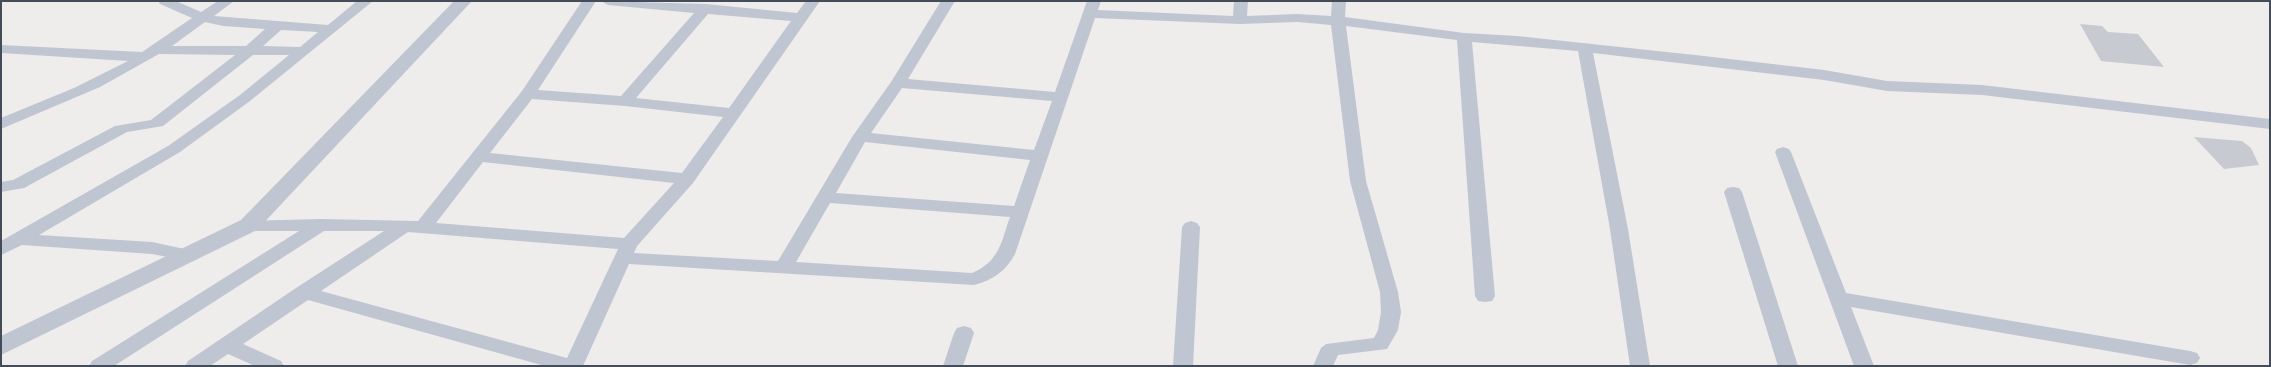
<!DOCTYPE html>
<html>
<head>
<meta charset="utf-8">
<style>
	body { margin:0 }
	#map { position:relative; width:2271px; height:367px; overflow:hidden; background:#efecec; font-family:"Fira Sans",sans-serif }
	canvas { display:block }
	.frame { position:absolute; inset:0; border:2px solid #444c5a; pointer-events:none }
</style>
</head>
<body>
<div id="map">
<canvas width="2271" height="367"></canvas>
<div class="frame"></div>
</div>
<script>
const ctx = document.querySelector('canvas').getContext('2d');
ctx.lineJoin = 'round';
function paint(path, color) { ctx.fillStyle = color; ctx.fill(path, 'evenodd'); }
paint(new Path2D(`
	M 2080,24 L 2102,26 L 2108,32 L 2138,34 L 2164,67 L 2101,61 Z
	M 2194,137 L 2242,141 L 2251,148 L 2259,165 L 2224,169 Z`), '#c8cad2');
paint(new Path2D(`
	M 158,1 L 176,1 L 201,12 L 218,1 L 234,1 L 214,16 L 328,25 L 357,1 L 373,1 L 250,101 L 180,152 L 39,235 L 152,242 L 194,251 L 197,255 L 194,259 L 188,261 L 152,254 L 22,245 L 1,255 L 1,241 L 168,146 L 240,95 L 289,55 L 253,55 L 163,126 L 127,132 L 24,188 L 1,192 L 1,182 L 13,180 L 115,126 L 151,120 L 235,55 L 159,54 L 100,87 L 1,129 L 1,118 L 74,88 L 128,61 L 1,53 L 1,45 L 142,52 L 192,18 L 160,4 ZM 205,22 L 223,26 L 265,29 L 246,46 L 172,46 ZM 281,30 L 318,32 L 300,47 L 263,46 Z
	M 582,1 L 596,1 L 538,90 L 621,96 L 694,13 L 608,5 L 601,1 L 706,4 L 797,13 L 806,1 L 820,1 L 693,183 L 637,246 L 634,253 L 778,261 L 852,137 L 891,82 L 941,1 L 955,1 L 908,79 L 1055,92 L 1087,1 L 1101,1 L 1098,10 L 1233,16 L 1234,1 L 1248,1 L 1247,16 L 1297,14 L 1331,16 L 1332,1 L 1346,1 L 1345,17 L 1464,33 L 1517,36 L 1704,56 L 1824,70 L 1887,81 L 1982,85 L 2270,119 L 2270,129 L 1982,95 L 1887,91 L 1824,80 L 1593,53 L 1628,229 L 1650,366 L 1630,366 L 1610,229 L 1578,51 L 1472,42 L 1495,296 L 1492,301 L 1485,302 L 1478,301 L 1475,296 L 1457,40 L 1346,26 L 1366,181 L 1398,292 L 1401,312 L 1398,330 L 1387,349 L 1338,355 L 1333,366 L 1313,366 L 1321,348 L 1326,344 L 1374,338 L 1378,330 L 1381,312 L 1380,292 L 1350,181 L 1331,25 L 1297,22 L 1240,24 L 1095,18 L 1015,254 C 1006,271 993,280 974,285 L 629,264 L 583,366 L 545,366 L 308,300 L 243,344 L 281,361 L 284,366 L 255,366 L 228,354 L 210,366 L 185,366 L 188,361 L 296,288 L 384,231 L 324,231 L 114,366 L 89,366 L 92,361 L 299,231 L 249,231 L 243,229 L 240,225 L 243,221 L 321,219 L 418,221 L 522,91 ZM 708,14 L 791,21 L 729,108 L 636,98 ZM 902,88 L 1052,101 L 1034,150 L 871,133 ZM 532,99 L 625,106 L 723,117 L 682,173 L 490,153 ZM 865,142 L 1030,160 L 1014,206 L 836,193 ZM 483,162 L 674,183 L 624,238 L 436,223 ZM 830,203 L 1010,217 C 1001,242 1000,261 972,273 L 796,262 ZM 408,232 L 618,249 L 567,358 L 321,291 Z
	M 1783,147 L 1789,149 L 1791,152 L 1846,293 L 2190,351 L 2197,353 L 2200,358 L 2197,363 L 2190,365 L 1851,307 L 1874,366 L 1854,366 L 1775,152 L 1777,149 Z
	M 1733,187 L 1739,188 L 1742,192 L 1798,366 L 1778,366 L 1724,192 L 1727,188 Z
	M 1191,221 L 1197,223 L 1200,227 L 1193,366 L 1173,366 L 1182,227 L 1185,223 Z
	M 964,326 L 971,328 L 974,333 L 963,366 L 943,366 L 954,333 L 957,328 Z`), '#bfc6d2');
paint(new Path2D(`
	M 454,1 L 472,1 L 257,230 L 1,355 L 1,336 L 241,220 Z`), '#bfc6d2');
</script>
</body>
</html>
